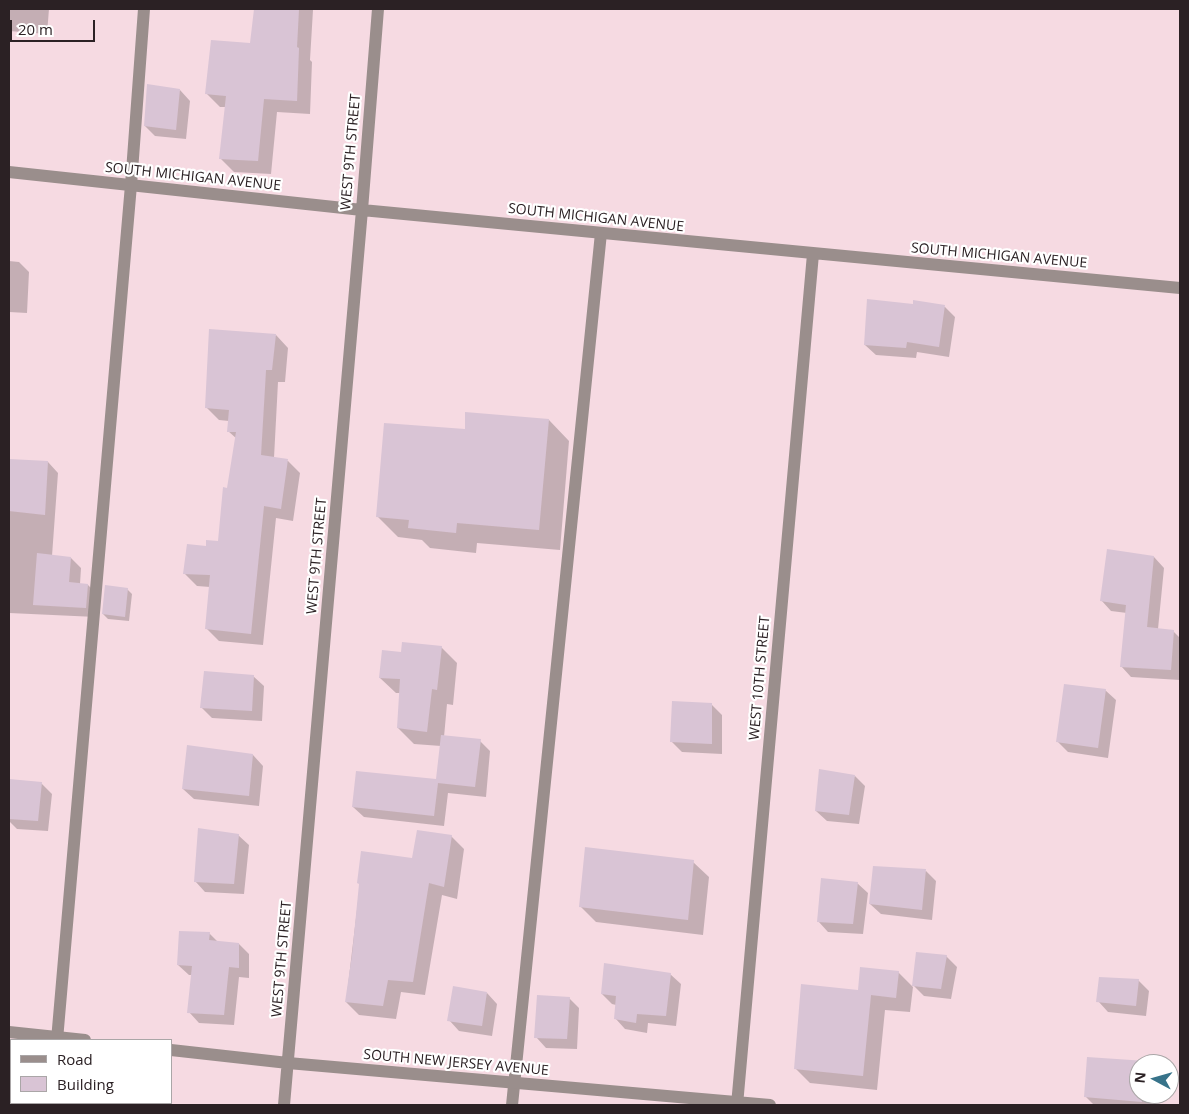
<!DOCTYPE html>
<html>
<head>
<meta charset="utf-8">
<style>
	body { margin:0 }
	#map { position:relative; width:1189px; height:1114px; overflow:hidden; background:#f6dae2; font-family:"Open Sans",sans-serif }
	canvas { display:block }
	.frame { position:absolute; inset:0; border:10px solid #2b2124; pointer-events:none }
	.legend { position:absolute; left:10px; top:1039px; width:162px; height:65px; box-sizing:border-box; background:#fff; border:1px solid #aaa6a7; margin:0; padding:6px 9px; list-style:none; font-size:15px; color:#2b2124 }
	.legend li { display:flex; align-items:center; gap:10px; height:25px }
	.legend b { width:25px; border:1px solid #aaa6a7 }
	.north { position:absolute; left:1129px; top:1054px; width:50px; height:50px; box-sizing:border-box; background:#fff; border:1px solid #aaa6a7; border-radius:50%; rotate:276deg; font-size:14px; font-weight:700; line-height:20px; text-align:center; color:#2b2124 }
	.north::after { content:''; display:block; margin:auto; width:18px; height:22px; background:#37738a; clip-path:polygon(50% 0,100% 100%,50% 72%,0 100%) }
	.scale { position:absolute; left:10px; top:20px; width:85px; height:22px; box-sizing:border-box; border:2px solid #2b2124; border-top:0; padding-left:6px; font-size:15px; line-height:18px; white-space:nowrap; color:#2b2124; -webkit-text-stroke:4px #fff; paint-order:stroke }
</style>
</head>
<body>
<div id="map">
<canvas width="1189" height="1114"></canvas>
<div class="frame"></div>
<ul class="legend">
<li><b style="height:6px;background:#9a8e8c"></b>Road</li>
<li><b style="height:14px;background:#d9c4d5"></b>Building</li>
</ul>
<div class="north">N</div>
<div class="scale">20 m</div>
</div>
<script>
const ctx = document.querySelector('canvas').getContext('2d');
ctx.lineJoin = 'round';
function paint(path, color) { ctx.fillStyle = color; ctx.fill(path, 'evenodd'); }
function strokePath(path, color, width, dash) { ctx.strokeStyle = color; ctx.lineWidth = width; ctx.lineCap = dash ? 'butt' : 'round'; ctx.setLineDash(dash || []); ctx.stroke(path); }
function write(font, color, halo, rows, align = 'center') {
  ctx.font = font + ' "Open Sans",sans-serif'; ctx.lineWidth = 4.5; ctx.setLineDash([]); ctx.textBaseline = 'middle'; ctx.strokeStyle = halo; ctx.fillStyle = color; for (const [text, x, y, turn = 0] of rows) {
    ctx.save(); ctx.translate(x, y); ctx.rotate((+turn || 0) * Math.PI / 180); ctx.textAlign = isNaN(turn) ? turn : align; if (halo) ctx.strokeText(text, 0, 0); ctx.fillText(text, 0, 0); ctx.restore();
  }
}
paint(new Path2D(`
	M 9,9 L 49,9 L 47,34 L 9,31 Z
	M 255,9 L 313,10 L 310,60 L 312,62 L 310,114 L 277,112 L 271,174 L 234,172 L 221,159 L 226,107 L 220,107 L 206,93 L 252,45 Z
	M 180,90 L 190,101 L 186,139 L 155,136 L 145,126 Z
	M 9,261 L 19,262 L 29,272 L 27,313 L 9,312 Z
	M 914,302 L 945,307 L 955,317 L 949,357 L 917,352 L 916,358 L 876,355 L 865,345 L 914,305 Z
	M 276,335 L 288,348 L 285,382 L 278,382 L 274,458 L 288,461 L 300,473 L 293,521 L 276,518 L 263,645 L 219,641 L 206,628 L 210,587 L 197,586 L 185,574 L 207,547 L 219,543 L 237,439 L 228,431 L 229,421 L 219,420 L 206,407 Z
	M 549,420 L 569,441 L 560,550 L 477,543 L 476,553 L 430,548 L 422,540 L 398,537 L 378,517 Z
	M 9,460 L 48,462 L 58,473 L 52,556 L 71,558 L 81,568 L 80,584 L 88,585 L 98,595 L 96,617 L 9,613 Z
	M 1108,550 L 1154,557 L 1164,568 L 1158,629 L 1173,631 L 1180,638 L 1180,680 L 1131,677 L 1121,666 L 1127,613 L 1111,611 L 1101,600 Z
	M 127,589 L 132,594 L 129,621 L 108,619 L 103,614 Z
	M 441,647 L 457,663 L 453,705 L 447,704 L 444,737 L 480,741 L 490,751 L 486,797 L 448,793 L 444,826 L 364,817 L 353,807 L 437,781 L 441,746 L 414,744 L 398,728 L 400,693 L 396,693 L 380,678 L 402,653 Z
	M 253,676 L 264,686 L 262,721 L 212,718 L 201,707 Z
	M 1105,690 L 1116,700 L 1108,758 L 1068,752 L 1057,741 Z
	M 712,705 L 722,715 L 722,754 L 682,752 L 671,741 Z
	M 188,746 L 253,755 L 263,766 L 259,806 L 194,799 L 183,789 Z
	M 855,776 L 865,786 L 859,824 L 827,821 L 816,811 Z
	M 9,780 L 41,783 L 52,794 L 48,831 L 17,829 L 9,821 Z
	M 238,835 L 249,845 L 244,894 L 205,892 L 195,881 Z
	M 451,836 L 464,849 L 457,899 L 442,895 L 425,995 L 401,992 L 396,1019 L 359,1015 L 346,1002 L 360,884 L 413,859 Z
	M 693,862 L 709,877 L 703,935 L 596,922 L 580,906 Z
	M 926,871 L 936,881 L 932,920 L 881,914 L 870,904 Z
	M 857,883 L 868,893 L 863,934 L 828,932 L 818,921 Z
	M 209,933 L 218,942 L 239,944 L 249,954 L 249,978 L 239,977 L 234,1025 L 199,1023 L 189,1012 L 193,975 L 189,975 L 178,965 Z
	M 946,956 L 957,967 L 951,999 L 924,996 L 914,986 Z
	M 898,972 L 913,987 L 910,1012 L 885,1010 L 877,1090 L 810,1083 L 795,1068 L 859,991 Z
	M 670,974 L 681,984 L 676,1026 L 648,1023 L 647,1033 L 625,1029 L 615,1018 L 616,1005 L 612,1004 L 602,994 Z
	M 1138,980 L 1149,991 L 1146,1016 L 1108,1012 L 1098,1001 Z
	M 487,993 L 497,1004 L 492,1036 L 459,1031 L 449,1020 Z
	M 569,998 L 579,1008 L 577,1049 L 546,1048 L 536,1037 Z
	M 1088,1058 L 1145,1062 L 1147,1064 L 1139,1064 L 1139,1094 L 1154,1094 L 1152,1105 L 1094,1105 L 1086,1097 Z`), '#0003');
paint(new Path2D(`
	M 254,9 L 299,9 L 297,47 L 299,48 L 297,101 L 264,99 L 258,161 L 219,159 L 226,96 L 205,94 L 211,40 L 250,43 Z
	M 147,84 L 180,89 L 176,130 L 144,126 Z
	M 867,299 L 913,304 L 913,300 L 945,305 L 939,347 L 907,342 L 906,348 L 864,345 Z
	M 209,329 L 276,334 L 272,370 L 266,370 L 261,455 L 288,459 L 281,509 L 264,506 L 251,634 L 205,629 L 210,575 L 183,574 L 187,544 L 206,546 L 206,540 L 218,541 L 223,487 L 227,488 L 236,432 L 227,432 L 229,410 L 205,408 Z
	M 465,412 L 549,419 L 539,530 L 457,523 L 456,533 L 408,528 L 409,520 L 376,517 L 384,423 L 465,429 Z
	M 9,459 L 48,461 L 45,515 L 9,511 Z
	M 1107,549 L 1154,556 L 1147,627 L 1174,630 L 1171,670 L 1120,667 L 1126,605 L 1100,601 Z
	M 37,553 L 71,557 L 69,582 L 88,584 L 86,608 L 33,605 Z
	M 105,585 L 128,588 L 125,617 L 102,614 Z
	M 402,642 L 442,646 L 437,690 L 432,689 L 427,732 L 397,728 L 400,679 L 379,678 L 382,650 L 401,652 Z
	M 204,671 L 254,675 L 252,711 L 200,708 Z
	M 1064,684 L 1106,689 L 1098,748 L 1056,742 Z
	M 672,701 L 712,703 L 712,744 L 670,742 Z
	M 441,735 L 481,739 L 475,787 L 438,783 L 434,816 L 352,807 L 356,771 L 436,779 Z
	M 187,745 L 253,754 L 249,796 L 182,789 Z
	M 819,769 L 855,775 L 849,815 L 815,811 Z
	M 9,779 L 42,782 L 38,821 L 9,819 Z
	M 198,828 L 239,834 L 234,884 L 194,882 Z
	M 417,830 L 452,835 L 444,887 L 429,883 L 413,982 L 388,980 L 383,1006 L 345,1002 L 352,955 L 359,884 L 357,883 L 361,851 L 412,858 Z
	M 585,847 L 694,860 L 688,920 L 579,907 Z
	M 873,866 L 926,869 L 922,910 L 869,904 Z
	M 821,878 L 858,882 L 853,924 L 817,922 Z
	M 179,931 L 210,932 L 209,940 L 239,943 L 239,968 L 229,967 L 224,1015 L 187,1013 L 192,966 L 177,965 Z
	M 916,952 L 947,955 L 941,989 L 912,986 Z
	M 604,963 L 671,973 L 666,1016 L 637,1014 L 636,1023 L 614,1019 L 616,996 L 601,994 Z
	M 860,967 L 899,971 L 896,998 L 871,995 L 863,1076 L 794,1069 L 801,984 L 858,990 Z
	M 1099,977 L 1139,979 L 1136,1006 L 1096,1002 Z
	M 453,986 L 487,992 L 482,1026 L 447,1021 Z
	M 537,995 L 570,997 L 567,1039 L 534,1038 Z
	M 1087,1057 L 1146,1061 L 1146,1064 L 1139,1064 L 1139,1094 L 1142,1094 L 1142,1102 L 1084,1097 Z`), '#d9c4d5');
strokePath(new Path2D(`
	M 57,1040 L 131,185 L 144,9
	M 50,1105 L 51,1103
	M 512,1105 L 601,233`), '#9a8e8c', 12);
strokePath(new Path2D(`
	M 9,172 L 362,210 L 1180,288
	M 9,1032 L 85,1040
	M 171,1050 L 288,1063 L 770,1105
	M 284,1105 L 362,210 L 378,9
	M 737,1105 L 813,254`), '#9a8e8c', 12);
write('14px', '#2b2124', '#fff', [
	["WEST 9TH STREET",351,152,-85],
	["SOUTH MICHIGAN AVENUE",193,177,6],
	["SOUTH MICHIGAN AVENUE",596,218,6],
	["SOUTH MICHIGAN AVENUE",999,256,5],
	["WEST 9TH STREET",317,556,-85],
	["WEST 10TH STREET",760,678,-85],
	["WEST 9TH STREET",282,959,-85],
	["SOUTH NEW JERSEY AVENUE",456,1063,5]
]);
</script>
</body>
</html>
